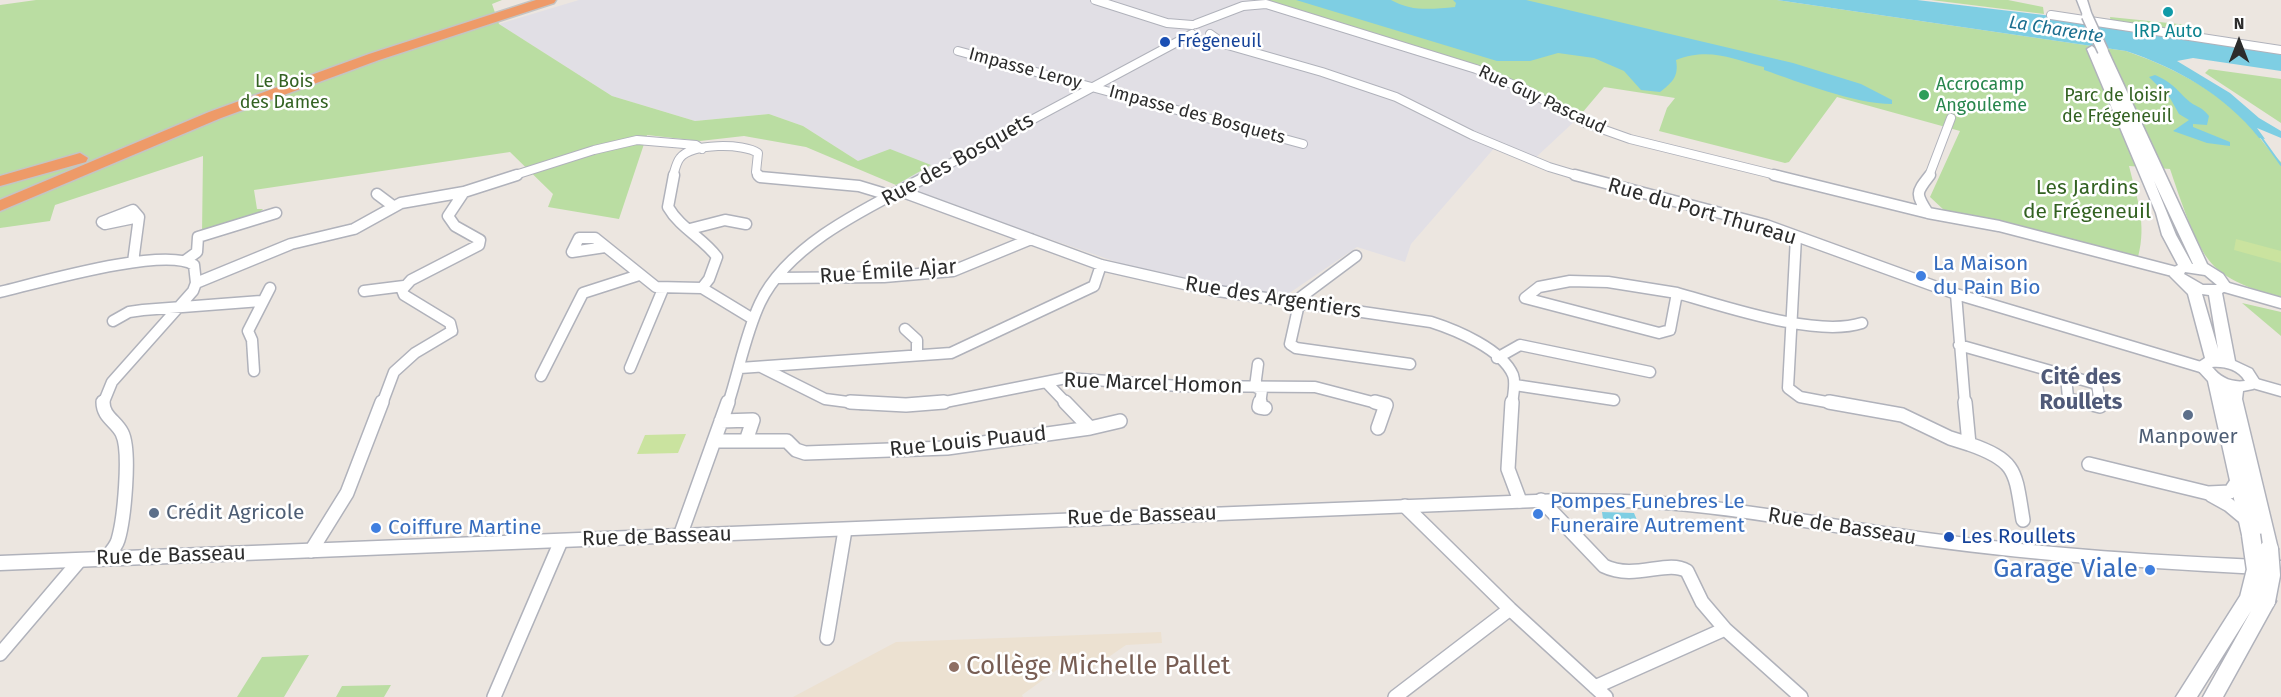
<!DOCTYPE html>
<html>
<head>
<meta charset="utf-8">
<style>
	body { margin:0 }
	#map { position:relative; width:2281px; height:697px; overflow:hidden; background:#ece6e0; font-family:"Fira Sans",sans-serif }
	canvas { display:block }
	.north { position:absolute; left:2209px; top:12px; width:60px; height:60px; -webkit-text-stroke:4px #fff; paint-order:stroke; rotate:0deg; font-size:16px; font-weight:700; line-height:24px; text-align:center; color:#2c2c2c }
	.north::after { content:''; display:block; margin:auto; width:21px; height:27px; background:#2c2c2c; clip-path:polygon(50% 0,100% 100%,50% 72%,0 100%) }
</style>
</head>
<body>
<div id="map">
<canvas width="2281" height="697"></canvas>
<div class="north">N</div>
</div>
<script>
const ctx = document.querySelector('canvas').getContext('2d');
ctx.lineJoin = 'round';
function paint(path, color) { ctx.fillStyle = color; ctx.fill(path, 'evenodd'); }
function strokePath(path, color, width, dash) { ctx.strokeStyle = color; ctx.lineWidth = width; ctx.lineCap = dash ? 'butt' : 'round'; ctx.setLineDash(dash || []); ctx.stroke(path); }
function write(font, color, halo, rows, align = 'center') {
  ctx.font = font + ' "Fira Sans",sans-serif'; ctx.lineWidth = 5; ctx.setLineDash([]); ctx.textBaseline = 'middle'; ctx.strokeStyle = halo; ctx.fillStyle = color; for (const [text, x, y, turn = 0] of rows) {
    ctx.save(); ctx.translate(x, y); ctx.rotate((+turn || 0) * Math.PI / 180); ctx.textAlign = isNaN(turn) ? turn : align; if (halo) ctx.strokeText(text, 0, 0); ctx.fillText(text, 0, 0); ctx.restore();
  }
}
paint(new Path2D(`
	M 579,0 L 1260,0 L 1361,30 L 1518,82 L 1577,119 L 1532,161 L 1496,146 L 1411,244 L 1405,262 L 1357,247 L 1285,296 L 1163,278 L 1000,222 L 896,185 L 930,165 L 858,161 L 803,126 L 769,114 L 695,121 L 612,96 L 499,24 Z`), '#e1dfe5');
paint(new Path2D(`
	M 1161,632 L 1162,643 L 1126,645 L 1084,674 L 1069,661 L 1022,695 L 1023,697 L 793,697 L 896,642 Z`), '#ece1d1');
paint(new Path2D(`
	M 36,0 L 502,0 L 492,4 L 499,24 L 612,96 L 695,121 L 769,114 L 803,126 L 858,161 L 890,149 L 931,165 L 896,185 L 806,147 L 744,136 L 700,141 L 647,135 L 619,219 L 548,207 L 553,194 L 510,152 L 254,190 L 257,209 L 263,209 L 254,218 L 202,234 L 203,156 L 55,205 L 50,221 L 0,228 L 0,5 Z
	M 1261,0 L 1777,0 L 2126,51 C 2169,66 2212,87 2245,120 C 2258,134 2267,149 2281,162 L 2281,298 C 2256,290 2224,281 2208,259 C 2192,237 2179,195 2170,169 L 2129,166 C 2137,199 2147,223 2138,257 L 1945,211 L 1930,197 L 1960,131 L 1837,97 L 1789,162 L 1785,163 L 1659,131 L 1667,108 L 1675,98 L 1604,87 L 1577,119 L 1518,82 Z
	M 1931,0 L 2008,0 L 2043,7 L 2044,14 Z
	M 2110,17 L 2198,26 L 2202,37 L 2111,23 Z
	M 2209,69 L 2281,79 L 2281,123 L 2205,73 Z
	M 2242,303 L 2281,312 L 2281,336 Z
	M 309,655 L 284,697 L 237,697 L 262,657 Z
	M 391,685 L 384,697 L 336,697 L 342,686 Z`), '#badda2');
paint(new Path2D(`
	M 2236,239 L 2281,251 L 2281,263 L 2234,250 Z
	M 686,434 L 678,453 L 637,454 L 645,435 Z`), '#cae39f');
paint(new Path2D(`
	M 1296,0 L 1391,0 C 1412,12 1432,9 1455,7 L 1456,3 L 1453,0 L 1526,0 L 1793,63 L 1861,84 L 1892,100 L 1892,104 C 1855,104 1799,82 1764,70 L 1764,67 C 1731,59 1710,47 1676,60 C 1679,76 1673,82 1660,92 L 1641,90 L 1624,71 L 1594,58 L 1558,53 L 1530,61 L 1497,61 Z
	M 1777,0 L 1917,0 L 2061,17 L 2281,52 L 2281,71 L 2193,58 L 2177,61 L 2230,93 L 2259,118 L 2281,131 L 2281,138 L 2257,128 L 2265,139 L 2259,138 C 2225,95 2177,68 2126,51 Z
	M 2155,75 C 2174,83 2176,90 2190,102 C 2198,108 2201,106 2209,116 L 2207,125 L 2193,124 L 2193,127 L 2230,142 L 2230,146 L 2207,143 L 2173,131 L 2189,120 L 2179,114 L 2170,98 L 2149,77 Z
	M 1602,512 L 1634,513 L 1639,525 L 1607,524 L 1603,519 Z`), '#7ecee3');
strokePath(new Path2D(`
	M 2261,137 L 2281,165`), '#7ecee3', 2);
const streetFar2 = new Path2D(`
	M 1095,0 L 1167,23 L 1192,25
	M 2051,15 L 2281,50
	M 1196,24 L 1243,6 L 1266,4 L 1476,69 L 1526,90 L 1585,123 L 1630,139 L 1780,176
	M 1210,34 L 1224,44 L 1322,72 L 1396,97 L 1472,135 L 1549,167 L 1579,176
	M 958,51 L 1303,144
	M 512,176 L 594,150 L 637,140 L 696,145 L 702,149
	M 673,176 C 675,170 676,163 680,158 C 691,143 744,143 758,153 L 756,172 L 759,176
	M 927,176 L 1192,34
	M 1929,176 L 1951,118`);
const streetFar1 = new Path2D(`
	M 674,175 L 668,207 C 680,228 703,238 717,257 L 709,279 L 702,288
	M 758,175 L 760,177 L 859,186 L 892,196
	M 1575,175 L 1766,225 L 1956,294 L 2204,368
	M 1774,175 L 1928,213 L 1999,226 L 2176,272
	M 900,191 L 1101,265 L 1211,290 L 1431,322 C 1456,330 1502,349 1513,375 C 1516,383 1513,396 1512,404
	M 377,194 L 393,206
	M 133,210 L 139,217 L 105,224 L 102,222 Z
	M 1928,213 C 1915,193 1916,193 1930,175
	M 690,229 L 725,220 L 746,224
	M 1796,237 L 1788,388 L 1800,397 L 1837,404
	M 605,247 L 572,252 L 579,238 L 595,238 L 656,287 L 702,288 L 753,319
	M 186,260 L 197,252 L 198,237 L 276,213
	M 133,262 L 139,217
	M 776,278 L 884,277 L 953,271 L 1031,239
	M 1570,281 L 1608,282 L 1677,293 L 1670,330 L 1659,333 L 1525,298 L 1539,287 Z
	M 196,283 L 291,244 L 354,229 L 401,203 L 464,192
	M 2225,287 L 2281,303
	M 364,291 L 404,286
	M 0,292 C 38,283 164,246 194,265 L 196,283 L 193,291 L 112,382 L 103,404
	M 1677,293 C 1724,306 1816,338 1862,323
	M 1956,294 L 1965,404
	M 1293,303 L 1356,256
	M 1299,304 L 1290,344 L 1296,348 L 1410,364
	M 113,321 L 129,312 L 143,310 L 261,301
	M 905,329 L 917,340 L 917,355
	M 1959,345 L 2097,384 L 2100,404
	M 1497,358 L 1520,345 L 1650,372
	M 1258,364 L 1255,387 L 1262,390 L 1260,404
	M 761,367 L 825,399 L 863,404
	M 630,368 L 663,289
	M 740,368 L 951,353 L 1094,286 L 1101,265
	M 254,371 L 252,340 L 248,331 L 270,288
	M 541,376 L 583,293 L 639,275
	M 2066,376 L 2068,398 L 2090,404
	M 1046,382 L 1067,404
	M 2253,383 L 2281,391
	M 1515,385 L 1614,400
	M 382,404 L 394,372 L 415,353 L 452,331 L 450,323 L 404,295 L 402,290 L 411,280 L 479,245 L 480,240 L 455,226 L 448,216 L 464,192 L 517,175
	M 728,404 C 739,371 745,335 760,303 C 789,242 873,205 930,175
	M 924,404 L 945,402 L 1066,378 L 1179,386 L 1315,387 L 1380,404`);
const street = new Path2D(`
	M 103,402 C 103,417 116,421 122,433 C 131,451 124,520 118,540 C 116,547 110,553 105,559
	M 850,402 L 906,405 L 944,402
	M 1260,402 L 1259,407 L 1265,408
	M 1375,402 L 1386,405 L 1378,428
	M 1512,402 L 1508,469 L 1520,501
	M 1829,402 L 1902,415 L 1950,438 L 1969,444
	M 1965,402 L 1969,444 C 2018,461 2015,472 2023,520
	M 2084,402 L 2100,406 L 2099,402
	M 721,421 L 753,420 L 746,441
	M 1090,428 L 1120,421
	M 714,441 L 787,441 L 796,450 L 805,453 L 947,448 L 1090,428 L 1065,402
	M 2089,464 L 2208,493 L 2230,492 L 2238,480
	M 2211,495 L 2229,505 L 2247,520
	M 1541,500 L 1604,566 C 1635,581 1667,559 1687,571 L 1702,602 L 1725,629
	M 1405,506 L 1510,609 L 1606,697
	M 680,536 L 728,402
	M 311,551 L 347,493 L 382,402
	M 827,638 L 845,530
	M 0,654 L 80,560
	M 1595,687 L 1725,629 L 1801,697
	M 494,697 L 561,541
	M 1395,697 L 1510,609`);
const secondary = new Path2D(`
	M 2077,0 L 2087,0 L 2092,16 L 2090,18 L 2084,18 Z
	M 2092,46 L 2098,51 L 2103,48 L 2108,51 L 2207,264 L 2223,274 L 2232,287 L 2222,293 L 2235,361 L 2252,369 L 2261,383 L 2253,389 L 2243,391 L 2242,399 L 2278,549 L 2275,554 L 2269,556 L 2263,554 L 2258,539 L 2251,541 L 2245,540 L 2242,535 L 2208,381 L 2196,368 L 2199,362 L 2205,358 L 2188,294 L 2170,276 L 2171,269 L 2178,265 L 2162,235 L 2156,213 L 2087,49 ZM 2154,181 L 2193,264 L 2192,264 L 2176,235 ZM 2185,272 L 2205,275 L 2217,285 L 2203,285 L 2184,274 ZM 2202,294 L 2209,295 L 2218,349 ZM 2212,367 C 2224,366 2238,369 2245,381 C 2231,383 2220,377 2212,367 Z
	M 1561,494 C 1606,494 1652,495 1697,500 C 1774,508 1850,523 1927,533 C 2044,549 2163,556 2281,561 L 2281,575 C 2163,569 2044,562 1927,546 C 1850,536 1774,520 1697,512 C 1652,507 1606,506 1561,506 L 0,570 L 0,556 Z
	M 2249,591 L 2256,593 L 2258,598 L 2266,594 L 2273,596 L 2276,601 L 2223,697 L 2203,697 L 2251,611 L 2197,697 L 2176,697 L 2242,593 Z`);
const highway = new Path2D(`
	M 536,0 L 556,0 L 554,3 L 379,60 L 221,118 L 0,211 L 0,200 L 209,112 L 369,54 Z
	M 80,153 L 88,158 L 86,162 L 0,186 L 0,176 Z`);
strokePath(streetFar2, '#b0b2bb', 10);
strokePath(streetFar1, '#b0b2bb', 13);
strokePath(street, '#b0b2bb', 16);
strokePath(secondary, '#b0b2bb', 3);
strokePath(highway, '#c4c4c4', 3);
strokePath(streetFar2, '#fff', 8);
strokePath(streetFar1, '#fff', 10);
strokePath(street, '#fff', 13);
paint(secondary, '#fff');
paint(highway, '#ee9a68');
const secondaryBridgeFar1 = new Path2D(`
	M 2087,16 L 2103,51`);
const secondaryBridge = new Path2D(`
	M 2249,598 L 2256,570 L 2251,535
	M 2266,601 L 2271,575 L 2269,549`);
strokePath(secondaryBridgeFar1, '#b0b2bb', 13, []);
strokePath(secondaryBridge, '#b0b2bb', 21, []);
strokePath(secondaryBridgeFar1, '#fff', 10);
strokePath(secondaryBridge, '#fff', 18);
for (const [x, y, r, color] of [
	[2168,12,6,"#0f9aa8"],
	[1165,42,6,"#1a4fb4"],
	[1924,95,6,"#2e9e5b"],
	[1921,276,6,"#3f7fe0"],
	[2188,415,6,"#5c6f8a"],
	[154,513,6,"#5c6f8a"],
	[1538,514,6,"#3f7fe0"],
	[376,528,6,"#3f7fe0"],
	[1949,537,6,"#1a4fb4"],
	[2150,570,6,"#3f7fe0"],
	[954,667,6,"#8d6e63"]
]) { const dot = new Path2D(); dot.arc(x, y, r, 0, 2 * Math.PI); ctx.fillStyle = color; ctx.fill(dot); strokePath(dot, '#fff', 2); }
write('italic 18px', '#1b6f90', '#fff', [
	["La Charente",2056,30,9]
]);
write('18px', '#0d838f', '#fff', [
	["IRP Auto",2168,32]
]);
write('18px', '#164399', '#fff', [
	["Frégeneuil",1177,42]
], 'left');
write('18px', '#2c2c2c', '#fff', [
	["Impasse Leroy",1025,69,15],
	["Rue Guy Pascaud",1542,100,25],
	["Impasse des Bosquets",1197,115,15]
]);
write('18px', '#336222', '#fff', [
	["Le Bois",284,82],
	["des Dames",284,103],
	["Parc de loisir",2117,96],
	["de Frégeneuil",2117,117]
]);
write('18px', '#27864d', '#fff', [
	["Accrocamp",1936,85],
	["Angouleme",1936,106]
], 'left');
write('21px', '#2c2c2c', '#fff', [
	["Rue des Bosquets",958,160,-29],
	["Rue du Port Thureau",1702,212,16],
	["Rue Émile Ajar",888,272,-4],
	["Rue des Argentiers",1273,298,9],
	["Rue Marcel Homon",1153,384,2],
	["Rue Louis Puaud",968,442,-6],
	["Rue de Basseau",1142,516,-2],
	["Rue de Basseau",1842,527,9],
	["Rue de Basseau",657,537,-2],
	["Rue de Basseau",171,556,-2]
]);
write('21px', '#336222', '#fff', [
	["Les Jardins",2087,188],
	["de Frégeneuil",2087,212]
]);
write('21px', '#366cbe', '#fff', [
	["La Maison",1933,264],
	["du Pain Bio",1933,288],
	["Pompes Funebres Le",1550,502],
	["Funeraire Autrement",1550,526],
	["Coiffure Martine",388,528]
], 'left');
write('21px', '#4e5e75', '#fff', [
	["Manpower",2188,437],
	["Crédit Agricole",166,513,"left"]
]);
write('21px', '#164399', '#fff', [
	["Les Roullets",1961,537]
], 'left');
write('bold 22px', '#505a78', '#fff', [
	["Cité des",2081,378],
	["Roullets",2081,403]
]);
write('26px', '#366cbe', '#fff', [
	["Garage Viale",2138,570]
], 'right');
write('26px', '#785e54', '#fff', [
	["Collège Michelle Pallet",966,667]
], 'left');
</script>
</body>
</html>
